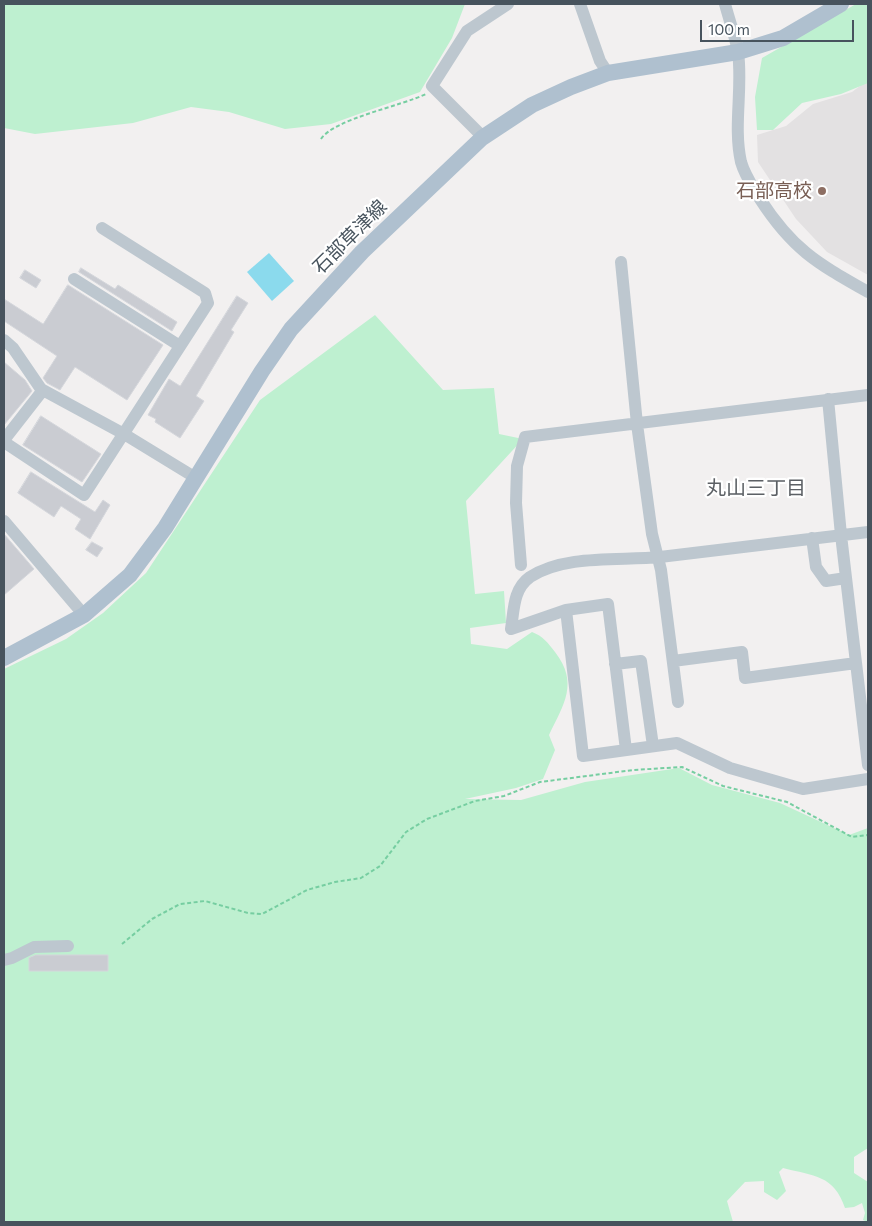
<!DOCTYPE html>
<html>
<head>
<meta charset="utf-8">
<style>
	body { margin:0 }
	#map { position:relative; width:872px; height:1226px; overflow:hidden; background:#f2f0f0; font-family:Commissioner,sans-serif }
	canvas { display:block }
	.frame { position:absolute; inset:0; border:5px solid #47535d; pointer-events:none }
	.scale { position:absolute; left:700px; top:20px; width:154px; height:22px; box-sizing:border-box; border:2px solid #47535d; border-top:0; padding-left:6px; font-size:15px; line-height:18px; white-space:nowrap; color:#47535d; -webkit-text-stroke:4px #fff; paint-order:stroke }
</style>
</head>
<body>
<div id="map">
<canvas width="872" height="1226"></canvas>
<div class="frame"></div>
<div class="scale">100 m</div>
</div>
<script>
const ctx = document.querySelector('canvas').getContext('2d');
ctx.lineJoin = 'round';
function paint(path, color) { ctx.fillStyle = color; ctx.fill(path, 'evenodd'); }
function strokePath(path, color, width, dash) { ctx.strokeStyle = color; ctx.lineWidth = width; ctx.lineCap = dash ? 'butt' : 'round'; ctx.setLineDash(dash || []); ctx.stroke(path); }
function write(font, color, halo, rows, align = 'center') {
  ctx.font = font + ' Commissioner,"Noto Sans JP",sans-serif'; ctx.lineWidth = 4.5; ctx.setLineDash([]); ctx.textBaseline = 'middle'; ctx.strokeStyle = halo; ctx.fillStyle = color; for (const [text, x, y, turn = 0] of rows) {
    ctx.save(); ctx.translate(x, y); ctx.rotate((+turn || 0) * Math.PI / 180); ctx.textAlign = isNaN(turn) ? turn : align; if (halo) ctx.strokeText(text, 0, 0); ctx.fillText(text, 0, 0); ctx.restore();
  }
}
paint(new Path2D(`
	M 868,80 L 868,275 L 827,252 L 796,219 L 758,162 L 757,135 L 786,126 L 813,104 L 852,92 Z`), '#e3e1e2');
paint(new Path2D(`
	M 4,4 L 465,4 L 452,38 L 420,92 L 331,124 L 285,129 L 229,112 L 191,107 L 133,123 L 35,134 L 4,128 Z
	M 856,4 L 868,4 L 868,83 L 841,94 L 802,103 L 773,130 L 757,130 L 755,97 L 762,58 Z
	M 375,315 L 443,390 L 494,388 L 499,434 L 523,439 L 466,501 L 475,594 L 504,591 L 506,623 L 470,628 L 471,644 L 507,649 L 532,632 C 543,636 548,643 555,652 C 579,683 564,704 549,735 L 555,750 L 543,779 L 516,788 L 465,799 L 521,800 L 585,782 L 679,768 L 712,785 L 780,803 L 849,835 L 868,828 L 868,1148 L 854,1157 L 854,1173 L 868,1182 L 868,1222 L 863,1220 L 865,1213 L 862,1203 L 854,1207 L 845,1208 C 834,1175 814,1176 783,1168 L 779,1172 L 786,1191 L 777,1200 L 764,1192 L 764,1181 L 745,1182 L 727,1201 L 733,1222 L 4,1222 L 4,669 L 66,639 L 103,613 L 146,573 L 260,400 Z`), '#bef0d0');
paint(new Path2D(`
	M 269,253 L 294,281 L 272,301 L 247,272 Z`), '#8bdaed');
const building = new Path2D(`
	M 81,268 L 115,289 L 118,285 L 177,322 L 172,331 L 79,272 Z
	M 25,270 L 41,280 L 36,288 L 20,278 Z
	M 68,285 L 163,345 L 127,400 L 75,367 L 60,390 L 47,383 L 43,378 L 57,356 L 4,321 L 4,299 L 43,324 Z
	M 237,296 L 248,303 L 231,330 L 234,332 L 196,396 L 204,401 L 180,438 L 155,422 L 156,419 L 148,415 L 169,379 L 180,386 Z
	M 4,362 L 25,380 L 32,391 L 4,425 Z
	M 41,416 L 101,454 L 82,482 L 23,445 Z
	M 31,472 L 95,512 L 103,500 L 110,505 L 90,539 L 75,529 L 81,519 L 61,506 L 54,517 L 18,493 Z
	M 4,534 L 34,569 L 4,595 Z
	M 92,542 L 103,548 L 97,557 L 86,550 Z
	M 36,955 L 108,955 L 108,971 L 29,971 L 29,958 Z`);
paint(building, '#caccd2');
strokePath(building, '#d4d6db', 1);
strokePath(new Path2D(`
	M 321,139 C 334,119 401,106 426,94
	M 122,944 L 152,919 L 180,904 L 205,901 L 248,913 L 262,914 L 307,890 L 335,882 L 361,878 L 380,866 L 406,832 L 427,819 L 475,801 L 504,796 L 540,782 L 633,770 L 682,767 L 723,786 L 787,802 L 852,837 L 868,835`), '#76cea1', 2, [4, 2.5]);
strokePath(new Path2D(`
	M 580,4 L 600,61 L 608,73
	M 725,4 C 729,19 735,36 738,52 C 743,88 733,126 741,162 C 745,176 753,187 760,199 C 793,250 817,263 868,292
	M 483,137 L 432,86 L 467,31 L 508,4
	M 621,262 L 637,424 L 652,534 L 661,570 L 678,702
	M 74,279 L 180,346
	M 4,340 L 13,348 L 41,389 L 124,434 L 196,478
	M 828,399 L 841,535 L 868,765
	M 4,440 L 43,390
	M 4,442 L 84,495 L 208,303 L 205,293 L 102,228
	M 4,521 L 84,615
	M 812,538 L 816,567 L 826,581 L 846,578
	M 521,565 L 516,503 L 517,466 L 525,437 L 868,395
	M 566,610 L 583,756 L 677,743 L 730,768 L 803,789 L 868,779
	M 673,661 L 742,652 L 745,678 L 856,663
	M 615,664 L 641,661 L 653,746
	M 626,750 L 608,604 L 566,610 L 511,629 C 514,610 513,589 530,577 C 565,554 620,561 660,557 C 730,549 799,540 868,532
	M 4,960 L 12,958 L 34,947 L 68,946`), '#bdc7cf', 12);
strokePath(new Path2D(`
	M 4,658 L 84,615 L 130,575 L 165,528 L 262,371 L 291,329 L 362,252 L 482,138 L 532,105 L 571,87 L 608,73 L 738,52 L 783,38 L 841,4`), '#afc0cf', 16);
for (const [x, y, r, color] of [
	[822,191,5,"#8d6e63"]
]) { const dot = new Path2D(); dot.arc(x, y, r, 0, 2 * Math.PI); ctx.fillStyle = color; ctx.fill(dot); strokePath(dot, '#fff', 2); }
write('19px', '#785e54', '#fff', [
	["石部高校",812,191]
], 'right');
write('19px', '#47535d', '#fff', [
	["石部草津線",350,237,-45]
]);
write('20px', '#5c6065', '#fff', [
	["丸山三丁目",756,488]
]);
</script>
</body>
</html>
